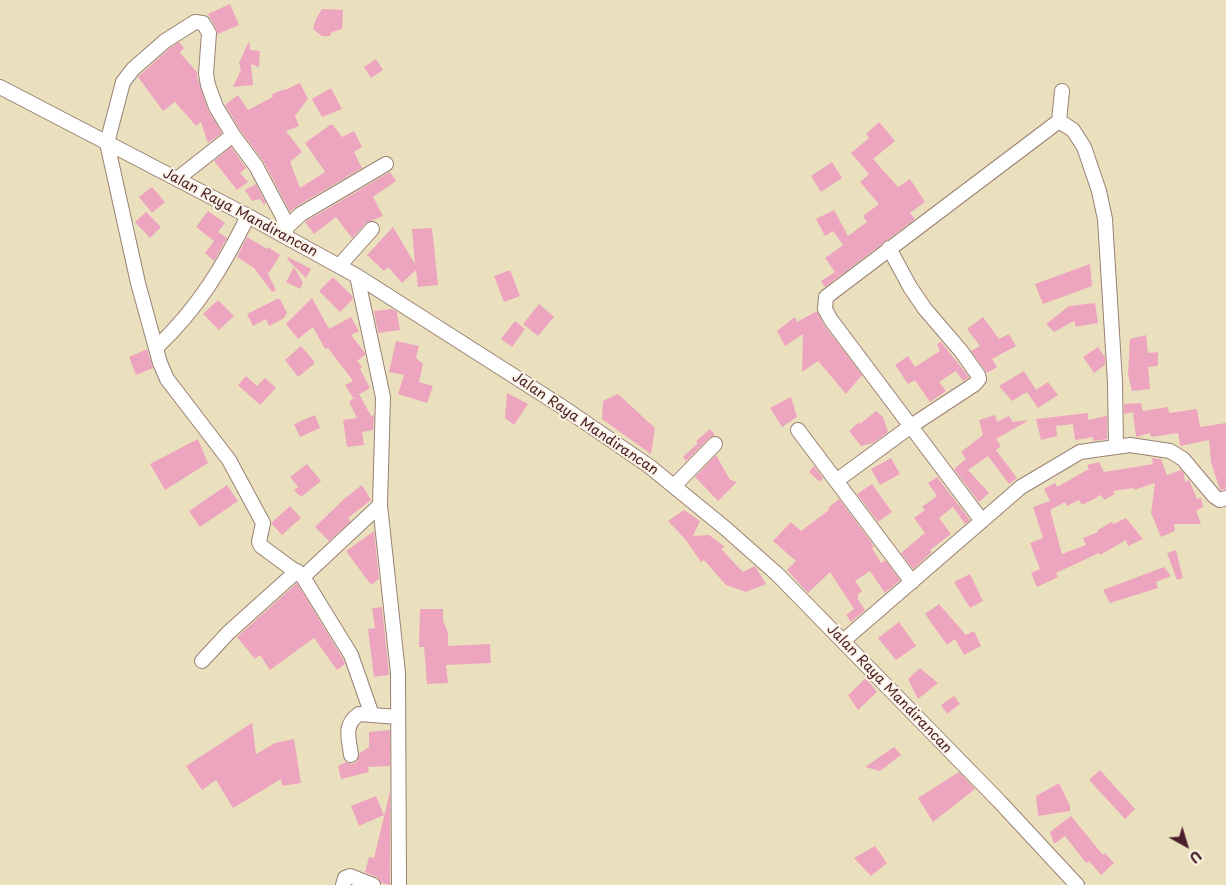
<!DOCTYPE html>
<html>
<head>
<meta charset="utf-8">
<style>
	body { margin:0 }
	#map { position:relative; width:1226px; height:885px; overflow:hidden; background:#ebe0bd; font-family:"Playpen Sans",sans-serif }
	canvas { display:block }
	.north { position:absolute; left:1161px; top:820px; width:50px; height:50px; -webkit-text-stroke:4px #fcf5e5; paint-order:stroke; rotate:141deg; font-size:14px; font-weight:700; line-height:20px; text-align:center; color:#4a1f2b }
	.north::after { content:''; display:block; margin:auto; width:18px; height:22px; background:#4a1f2b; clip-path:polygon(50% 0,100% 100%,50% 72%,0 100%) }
</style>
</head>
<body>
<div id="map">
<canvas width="1226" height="885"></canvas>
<div class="north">U</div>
</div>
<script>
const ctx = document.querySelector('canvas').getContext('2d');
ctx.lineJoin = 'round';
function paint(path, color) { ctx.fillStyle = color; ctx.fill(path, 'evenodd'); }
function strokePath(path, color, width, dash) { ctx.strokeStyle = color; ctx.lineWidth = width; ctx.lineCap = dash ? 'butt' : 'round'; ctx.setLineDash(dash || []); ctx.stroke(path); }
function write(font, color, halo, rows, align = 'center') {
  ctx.font = font + ' "Playpen Sans",sans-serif'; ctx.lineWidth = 4; ctx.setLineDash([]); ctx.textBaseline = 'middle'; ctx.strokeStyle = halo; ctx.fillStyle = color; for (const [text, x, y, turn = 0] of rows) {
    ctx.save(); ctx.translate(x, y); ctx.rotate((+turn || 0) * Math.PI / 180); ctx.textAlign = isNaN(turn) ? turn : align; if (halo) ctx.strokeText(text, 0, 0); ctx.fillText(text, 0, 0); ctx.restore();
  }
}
paint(new Path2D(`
	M 230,4 L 239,25 L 218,34 L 216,28 L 208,14 Z
	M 322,9 L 343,10 L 342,29 L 332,32 L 330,36 L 322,36 L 313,29 L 315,21 Z
	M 249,41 L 250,50 L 260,51 L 259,67 L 251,64 L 253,85 L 233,87 L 241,70 L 239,63 Z
	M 179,42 L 184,48 L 180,53 L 197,72 L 197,77 L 208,110 L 222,133 L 208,143 L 201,122 L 196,126 L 175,102 L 163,111 L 138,77 L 170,48 Z
	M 376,59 L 383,70 L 371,78 L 364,67 Z
	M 300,83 L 308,99 L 295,116 L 299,126 L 286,131 L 302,152 L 290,162 L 300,188 L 325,172 L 305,143 L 330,125 L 333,125 L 342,137 L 354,131 L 362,147 L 354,152 L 362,168 L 297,206 L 290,212 L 264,162 L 240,130 L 225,105 L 238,95 L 248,110 L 273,97 L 272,94 L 285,89 L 285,90 Z
	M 331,88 L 342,109 L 322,117 L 312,99 Z
	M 879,122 L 895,141 L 873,159 L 898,187 L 910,179 L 925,202 L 910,213 L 915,219 L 825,287 L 821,281 L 835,272 L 825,258 L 843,245 L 833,231 L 825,236 L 816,219 L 834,210 L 848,236 L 867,222 L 863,216 L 879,204 L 860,182 L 869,174 L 851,153 L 869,138 L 866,134 Z
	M 231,147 L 246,168 L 240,173 L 248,182 L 237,190 L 214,161 Z
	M 832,162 L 842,178 L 821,192 L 811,176 Z
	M 390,172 L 396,181 L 373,197 L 383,216 L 366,223 L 352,238 L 336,217 L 314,234 L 305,222 Z
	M 256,184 L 266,203 L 264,205 L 260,199 L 252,201 L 245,190 Z
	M 152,187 L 165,202 L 152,213 L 139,197 Z
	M 208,211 L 225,223 L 218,232 L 227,238 L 214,261 L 205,253 L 214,241 L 196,227 Z
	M 146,212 L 161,227 L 150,238 L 135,222 Z
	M 393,227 L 415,264 L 412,229 L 432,228 L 438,285 L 418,287 L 416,270 L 402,283 L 388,267 L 384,271 L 367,255 Z
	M 247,237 L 267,249 L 268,247 L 280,255 L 269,273 L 267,272 L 276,290 L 272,292 L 254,268 L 237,257 Z
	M 288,257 L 311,269 L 306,278 L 287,259 Z
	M 1090,264 L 1092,286 L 1043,304 L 1035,284 Z
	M 294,267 L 303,283 L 300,289 L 286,282 Z
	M 510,270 L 520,296 L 504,302 L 494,276 Z
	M 333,277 L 352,296 L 353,299 L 340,312 L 319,291 Z
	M 312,298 L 329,329 L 351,317 L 359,331 L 351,335 L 365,353 L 365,355 L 357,361 L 362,367 L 360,369 L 370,388 L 353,398 L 345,385 L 353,381 L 328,348 L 325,349 L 313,327 L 298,339 L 286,324 Z
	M 277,299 L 280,299 L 287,313 L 284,318 L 269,326 L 266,319 L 253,326 L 247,314 Z
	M 218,300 L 234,316 L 219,330 L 203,314 Z
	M 1095,303 L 1098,323 L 1076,327 L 1074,321 L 1054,332 L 1046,324 L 1069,306 Z
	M 539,304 L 554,317 L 538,336 L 523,324 Z
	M 392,309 L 397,312 L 400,330 L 378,333 L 374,311 Z
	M 817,311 L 824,325 L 862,375 L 846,394 L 818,361 L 802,372 L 803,334 L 785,346 L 777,331 L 795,317 L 797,322 Z
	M 983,317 L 999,339 L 1009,334 L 1016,346 L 992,359 L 997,367 L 987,373 L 971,351 L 980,346 L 967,329 Z
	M 515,321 L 525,329 L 512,347 L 501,339 Z
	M 1146,335 L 1148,353 L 1158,352 L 1158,366 L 1148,367 L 1150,389 L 1132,391 L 1128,374 L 1130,339 Z
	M 396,341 L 419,346 L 416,358 L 423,364 L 419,382 L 433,386 L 427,403 L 398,394 L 404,375 L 389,372 Z
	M 941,342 L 969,377 L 963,381 L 956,371 L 939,382 L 946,391 L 930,402 L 915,380 L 908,384 L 895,365 L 908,356 L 915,367 L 940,351 L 937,344 Z
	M 301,346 L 314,361 L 314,364 L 298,377 L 285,360 Z
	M 1098,347 L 1105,357 L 1105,365 L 1094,373 L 1083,357 Z
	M 147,349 L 153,368 L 136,375 L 129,357 Z
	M 1024,371 L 1036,390 L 1048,382 L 1058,395 L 1038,408 L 1027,392 L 1012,401 L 999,386 Z
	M 246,376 L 257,386 L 265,378 L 276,388 L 260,405 L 238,385 Z
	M 507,393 L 528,404 L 514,425 L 505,418 Z
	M 359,394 L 371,416 L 374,415 L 373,430 L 362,432 L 364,445 L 347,447 L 343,420 L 357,418 L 349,402 Z
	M 618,394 L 655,428 L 651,454 L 602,419 L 603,401 Z
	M 791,397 L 797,417 L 782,427 L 770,408 Z
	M 1141,403 L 1143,411 L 1168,407 L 1169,413 L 1197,409 L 1200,427 L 1226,423 L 1226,489 L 1220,490 L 1211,462 L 1209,440 L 1180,446 L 1178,433 L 1151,437 L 1150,433 L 1136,437 L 1133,412 L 1124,414 L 1124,404 Z
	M 876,411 L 883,417 L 888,432 L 873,443 L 861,446 L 849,431 L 859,422 L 860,424 Z
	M 1088,413 L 1088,420 L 1107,416 L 1107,439 L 1093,441 L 1093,437 L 1075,440 L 1073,424 L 1056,426 L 1057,436 L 1041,440 L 1036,419 Z
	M 315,415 L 320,428 L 300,437 L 294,424 Z
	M 995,415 L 997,422 L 1009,416 L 1013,422 L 1029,420 L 996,439 L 1001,446 L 996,450 L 1017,478 L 1009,484 L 988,456 L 968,470 L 989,493 L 979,502 L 954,469 L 966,459 L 961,452 L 983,435 L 979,420 Z
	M 710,429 L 715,435 L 709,438 L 686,461 L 683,457 L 698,443 L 696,441 Z
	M 198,439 L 208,463 L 165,490 L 150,464 Z
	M 716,455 L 730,480 L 737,482 L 718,501 L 695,477 Z
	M 891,458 L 900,474 L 880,485 L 871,469 Z
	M 1152,458 L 1161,459 L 1167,475 L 1181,470 L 1184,474 L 1185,482 L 1189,480 L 1197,499 L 1201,498 L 1203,507 L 1196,511 L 1201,524 L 1174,524 L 1175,531 L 1161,537 L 1151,513 L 1155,483 L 1134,490 L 1134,488 L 1113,491 L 1115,494 L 1104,500 L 1101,495 L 1082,505 L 1079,500 L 1067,506 L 1065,502 L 1050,510 L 1062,554 L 1086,545 L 1083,538 L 1098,532 L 1098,530 L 1112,522 L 1114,524 L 1126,518 L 1143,539 L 1128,546 L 1126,540 L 1100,555 L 1099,553 L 1056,573 L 1058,577 L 1037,587 L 1031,573 L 1040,569 L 1030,543 L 1043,538 L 1033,507 L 1050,501 L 1044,489 L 1055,483 L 1057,487 L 1089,469 L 1087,465 L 1099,462 L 1104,472 L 1153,464 Z
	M 307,464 L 321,481 L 301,497 L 294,490 L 298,487 L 290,477 Z
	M 814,466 L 823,478 L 820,482 L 809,472 Z
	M 937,477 L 970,520 L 965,524 L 953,507 L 939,518 L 951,534 L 930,550 L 932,552 L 913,569 L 901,553 L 925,533 L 914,518 L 925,510 L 922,507 L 937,496 L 928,483 Z
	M 872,484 L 892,512 L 878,522 L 857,494 Z
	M 227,485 L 238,501 L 200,527 L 189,511 Z
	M 362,485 L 371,500 L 348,518 L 351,521 L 329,541 L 315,527 L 344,499 Z
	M 839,499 L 874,546 L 872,548 L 881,563 L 885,560 L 900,580 L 885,593 L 870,571 L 855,581 L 862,591 L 857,595 L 859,597 L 857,598 L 865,610 L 851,622 L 846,615 L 854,609 L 830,572 L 808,593 L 787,570 L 796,561 L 773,541 L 791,522 L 801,531 L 829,510 L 828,508 Z
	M 290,506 L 301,518 L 282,535 L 271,523 Z
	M 684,510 L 700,521 L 693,536 L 709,535 L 725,547 L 721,549 L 743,572 L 755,566 L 766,584 L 746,592 L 726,585 L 704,560 L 701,562 L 685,539 L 668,521 Z
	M 374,531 L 379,579 L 371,585 L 346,551 Z
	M 1176,550 L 1183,578 L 1177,580 L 1167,553 Z
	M 1164,567 L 1171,576 L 1156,582 L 1158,588 L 1110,603 L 1103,590 Z
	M 970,574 L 983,601 L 970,608 L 954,582 Z
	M 297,583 L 343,659 L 345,664 L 337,670 L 314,638 L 270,670 L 260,655 L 255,659 L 237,637 Z
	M 939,604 L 966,635 L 974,631 L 981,646 L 964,655 L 955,639 L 947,645 L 925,614 Z
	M 382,607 L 389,675 L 374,677 L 368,629 L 375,628 L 372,608 Z
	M 420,609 L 443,609 L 443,620 L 448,633 L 448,646 L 490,644 L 491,663 L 446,665 L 448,683 L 427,684 L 424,647 L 419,647 Z
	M 899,622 L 916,646 L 896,660 L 878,638 Z
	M 920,668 L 938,683 L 918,699 L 908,679 Z
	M 866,678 L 877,692 L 858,710 L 848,695 Z
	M 954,696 L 960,704 L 947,714 L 941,705 Z
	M 252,723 L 256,754 L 275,743 L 294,739 L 301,783 L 282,786 L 281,779 L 233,808 L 216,780 L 202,790 L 186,766 Z
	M 390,730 L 390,766 L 368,767 L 369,772 L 341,779 L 338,766 L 346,762 L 352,764 L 357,762 L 360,753 L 369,747 L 369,732 Z
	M 894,747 L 901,755 L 880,771 L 865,767 Z
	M 1100,770 L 1135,809 L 1125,819 L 1089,780 Z
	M 959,772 L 975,789 L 933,822 L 918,798 Z
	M 1059,783 L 1070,806 L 1070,811 L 1038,816 L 1036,796 Z
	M 390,791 L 390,885 L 381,883 L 377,877 L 365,872 L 369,857 L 374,858 Z
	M 376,796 L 384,815 L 359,826 L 351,806 Z
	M 1071,816 L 1103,855 L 1105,853 L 1114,863 L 1101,875 L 1089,861 L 1086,863 L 1065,836 L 1054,844 L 1050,832 Z
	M 875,846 L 887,863 L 871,876 L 854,858 Z`), '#eda5bf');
const minor = new Path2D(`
	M 0,87 L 248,216 L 357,276 L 564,408 L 649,466 L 725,528 L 777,574 L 999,801 L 1077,885
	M 1062,91 L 1059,121 L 1073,130 L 1084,147 L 1099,191 L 1105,219 L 1115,382 L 1116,447
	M 177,179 L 233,135
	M 287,227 L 301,214 L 386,164
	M 285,236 L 287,227 L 282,215 L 256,166 L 233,135 L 216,107 L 208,85 L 206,74 L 209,33 L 203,23 L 195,22 L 165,41 L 133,69 L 123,82 L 107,143 L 138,283 L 160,363 L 167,379 L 229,460 L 263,523 L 259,542 L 261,546 L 303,577 L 351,655 L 372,715
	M 339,266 L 372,229
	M 357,276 L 383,397 L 380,505 L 398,673 L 399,885
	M 157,347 C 198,308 223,267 248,216
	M 798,430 L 912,582
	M 836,481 L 911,426 L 975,384 L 979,379 L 978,375 L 961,351 L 925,309 L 910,287 L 889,248
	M 674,486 L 715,444
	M 982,521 L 831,320 L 825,309 L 826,297 L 1059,121
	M 303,577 L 380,505
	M 843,641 L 1021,487 L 1080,452 L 1130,445 L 1170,451 L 1183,459 L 1214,496 L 1220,500 L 1226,498
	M 202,661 L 229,632 L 297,571
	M 351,755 C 349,738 343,725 359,714 L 398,717
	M 343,885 L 345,878 L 350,876 L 373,885`);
strokePath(minor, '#9a8074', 16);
strokePath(minor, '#fff', 14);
write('14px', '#4a1f2b', '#fcf5e5', [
	["Jalan Raya Mandirancan",240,213,28],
	["Jalan Raya Mandirancan",585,424,34],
	["Jalan Raya Mandirancan",889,689,46]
]);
</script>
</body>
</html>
